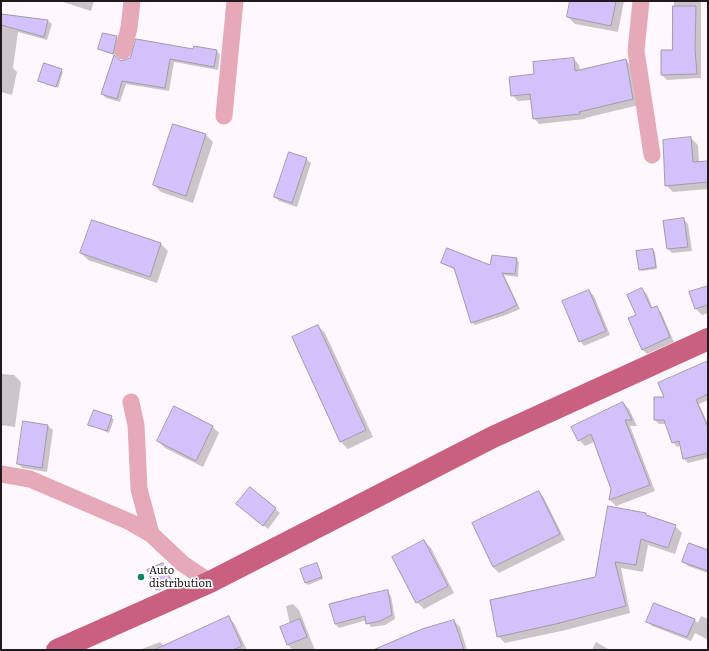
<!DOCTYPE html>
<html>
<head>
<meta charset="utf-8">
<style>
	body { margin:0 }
	#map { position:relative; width:709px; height:651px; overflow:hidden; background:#fef7fd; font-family:Literata,serif }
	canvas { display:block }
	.frame { position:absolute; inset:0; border:2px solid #1e1a1e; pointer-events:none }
</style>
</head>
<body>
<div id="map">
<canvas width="709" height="651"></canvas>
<div class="frame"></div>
</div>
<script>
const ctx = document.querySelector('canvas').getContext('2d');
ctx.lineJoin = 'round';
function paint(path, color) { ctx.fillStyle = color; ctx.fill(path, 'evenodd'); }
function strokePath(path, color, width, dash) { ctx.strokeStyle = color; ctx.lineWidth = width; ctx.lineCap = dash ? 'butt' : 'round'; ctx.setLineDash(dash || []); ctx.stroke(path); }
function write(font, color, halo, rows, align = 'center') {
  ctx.font = font + ' Literata,serif'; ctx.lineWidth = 3.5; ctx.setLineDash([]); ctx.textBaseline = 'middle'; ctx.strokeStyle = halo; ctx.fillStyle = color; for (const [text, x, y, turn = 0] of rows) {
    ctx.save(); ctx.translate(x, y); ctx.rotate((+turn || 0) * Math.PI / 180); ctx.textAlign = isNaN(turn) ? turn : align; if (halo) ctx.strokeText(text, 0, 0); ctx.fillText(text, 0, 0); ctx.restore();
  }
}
paint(new Path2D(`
	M 60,1 L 94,1 L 91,11 Z
	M 571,1 L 624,1 L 618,32 L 575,24 L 568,17 Z
	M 674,1 L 701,1 L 701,78 L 667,80 L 662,75 L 662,51 L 673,51 Z
	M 1,15 L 48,21 L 52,24 L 47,40 L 18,32 L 13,68 L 17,72 L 12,95 L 1,92 Z
	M 116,37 L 118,39 L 115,55 L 99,49 Z
	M 194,50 L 217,51 L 220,55 L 218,70 L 174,62 L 169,91 L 126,84 L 120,102 L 106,98 L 102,94 L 121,62 Z
	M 574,59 L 579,65 L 580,71 L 626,60 L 631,66 L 639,105 L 585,118 L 585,119 L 539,124 L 534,118 L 532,100 L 518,101 L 512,95 L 535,75 Z
	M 61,70 L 63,72 L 58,88 L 39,80 Z
	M 174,125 L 206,135 L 213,142 L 193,203 L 161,192 L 154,185 Z
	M 691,138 L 698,145 L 699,162 L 708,162 L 708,189 L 673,192 L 666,185 L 664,141 Z
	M 306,159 L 311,163 L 297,207 L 279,201 L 275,197 Z
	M 683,219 L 688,224 L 692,251 L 672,253 L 668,249 Z
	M 161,244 L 168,251 L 157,283 L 88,260 L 81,253 Z
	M 653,250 L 655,252 L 657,269 L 642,271 L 639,269 Z
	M 516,259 L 519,262 L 518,277 L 504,275 L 520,309 L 506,315 L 475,325 L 472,322 L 455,270 L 442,263 L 491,266 Z
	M 708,287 L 708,313 L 702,315 L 696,309 L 690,293 Z
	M 642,289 L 647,294 L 653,309 L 656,307 L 661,312 L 674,342 L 647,354 L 642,349 L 637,316 Z
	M 589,291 L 594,296 L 610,335 L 584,346 L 580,341 Z
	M 318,326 L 325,333 L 373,437 L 348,449 L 341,442 L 293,338 Z
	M 708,362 L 708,400 L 699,404 L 708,424 L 708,458 L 688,463 L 684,459 L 681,445 L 677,447 L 673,442 L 667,424 L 659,424 L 655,420 L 665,398 Z
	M 1,374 L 14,375 L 21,382 L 15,427 L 1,425 Z
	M 623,403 L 629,409 L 637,426 L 630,426 L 655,491 L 616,506 L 610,500 L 612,489 L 594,442 L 585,446 L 579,440 Z
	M 94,411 L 114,419 L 109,433 L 89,424 Z
	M 24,422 L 48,426 L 53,430 L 47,472 L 23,468 L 18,464 Z
	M 212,426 L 219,433 L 203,467 L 165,448 L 158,441 Z
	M 250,488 L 280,513 L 268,529 L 237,504 Z
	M 539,492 L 544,498 L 565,540 L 499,573 L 493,567 L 473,524 Z
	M 645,514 L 649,517 L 675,526 L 682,533 L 675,554 L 648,545 L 643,572 L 621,568 L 630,613 L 566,630 L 505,643 L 498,636 L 596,578 Z
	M 424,541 L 431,548 L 454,593 L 424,609 L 417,602 Z
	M 708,551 L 708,573 L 688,566 L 683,562 Z
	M 163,564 L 173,584 L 159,591 L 157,589 Z
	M 316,564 L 323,579 L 308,585 L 306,583 Z
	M 387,592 L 391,596 L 395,619 L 385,625 L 371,627 L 367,620 L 339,628 L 335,624 Z
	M 293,604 L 299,610 L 315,650 L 293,650 L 287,644 L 290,624 L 286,606 Z
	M 654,604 L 695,620 L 698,623 L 701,616 L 708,619 L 708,640 L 695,633 L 691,641 L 652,626 L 647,621 Z
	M 228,617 L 234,623 L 247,650 L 139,650 L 160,642 L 164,646 Z
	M 454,621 L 460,627 L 467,650 L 373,650 Z
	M 596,642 L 608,649 L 610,650 L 592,650 Z`), '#0003');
const building = new Path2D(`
	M 570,1 L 616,1 L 611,26 L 567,17 Z
	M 673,6 L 696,6 L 695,49 L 697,74 L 661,75 L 661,50 L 672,50 Z
	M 1,14 L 48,20 L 44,37 L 1,25 Z
	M 103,33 L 117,36 L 113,54 L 98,49 Z
	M 136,39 L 193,49 L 194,46 L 217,50 L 214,67 L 170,59 L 165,88 L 122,81 L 117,99 L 101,94 L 114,55 L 121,61 L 130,58 Z
	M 574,58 L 575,71 L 626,59 L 633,99 L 579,112 L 580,114 L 533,119 L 530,94 L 511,96 L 509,77 L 534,74 L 533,62 Z
	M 44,63 L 62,69 L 56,87 L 38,81 Z
	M 173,124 L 206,134 L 186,196 L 153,185 Z
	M 691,137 L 693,162 L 708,161 L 708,182 L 665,186 L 663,140 Z
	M 289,152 L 307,158 L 292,203 L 274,197 Z
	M 684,218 L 688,247 L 667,249 L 663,221 Z
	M 92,220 L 161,243 L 150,277 L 80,253 Z
	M 447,248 L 490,265 L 492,255 L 517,258 L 515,274 L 502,273 L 517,305 L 503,312 L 471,323 L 454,268 L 441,263 Z
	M 653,249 L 656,267 L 639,270 L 636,251 Z
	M 708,286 L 708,305 L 695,309 L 689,292 Z
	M 642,288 L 651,308 L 657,306 L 670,337 L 642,350 L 628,318 L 636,315 L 627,295 Z
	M 589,290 L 606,331 L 579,342 L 562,301 Z
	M 318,325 L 366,430 L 340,442 L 292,337 Z
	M 708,361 L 708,394 L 696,400 L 708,427 L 708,453 L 683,459 L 679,441 L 672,443 L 664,420 L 654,420 L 654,397 L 664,397 L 658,383 Z
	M 623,402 L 632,420 L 625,420 L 650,485 L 609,500 L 611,489 L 591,434 L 578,441 L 571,427 Z
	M 174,406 L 213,426 L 196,461 L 157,441 Z
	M 94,410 L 112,416 L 107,431 L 88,425 Z
	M 23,421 L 48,425 L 42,468 L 17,464 Z
	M 250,487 L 276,508 L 263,526 L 236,504 Z
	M 539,491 L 560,534 L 493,567 L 472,523 Z
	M 608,506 L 646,513 L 646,515 L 676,525 L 668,548 L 641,539 L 636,565 L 615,562 L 626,606 L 559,623 L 560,623 L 497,637 L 490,600 L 595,577 Z
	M 424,540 L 448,586 L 416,603 L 392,557 Z
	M 689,543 L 708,550 L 708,571 L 682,562 Z
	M 163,563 L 172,582 L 156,590 L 147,570 Z
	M 317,563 L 322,577 L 305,583 L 300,569 Z
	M 388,590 L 392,615 L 380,621 L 366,624 L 365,616 L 335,624 L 329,604 L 368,594 Z
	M 654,603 L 695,619 L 687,637 L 646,622 Z
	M 229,616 L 242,646 L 233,650 L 154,650 Z
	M 300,619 L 307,637 L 287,645 L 280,627 Z
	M 454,620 L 464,650 L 373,650 L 422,629 Z`);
paint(building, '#d2c1fb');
strokePath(building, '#9f9ca8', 1);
strokePath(new Path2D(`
	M 641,1 L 636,51 L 652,155
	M 123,51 L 129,28 L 132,1
	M 224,116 L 235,1
	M 131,402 L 136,425 L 139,489 L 151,534
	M 1,474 L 30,479 L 130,522 L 151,534 L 183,564 L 210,582`), '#e5a9b7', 17);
strokePath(new Path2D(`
	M 57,650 L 210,582 L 493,437 L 708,339`), '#ca6080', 22);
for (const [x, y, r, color] of [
	[141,577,4,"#108564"]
]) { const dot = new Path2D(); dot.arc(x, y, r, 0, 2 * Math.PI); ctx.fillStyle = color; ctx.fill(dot); strokePath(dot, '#fff', 1.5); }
write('11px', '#1e1a1e', '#fff', [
	["Auto",149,571],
	["distribution",149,584]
], 'left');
</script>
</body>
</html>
